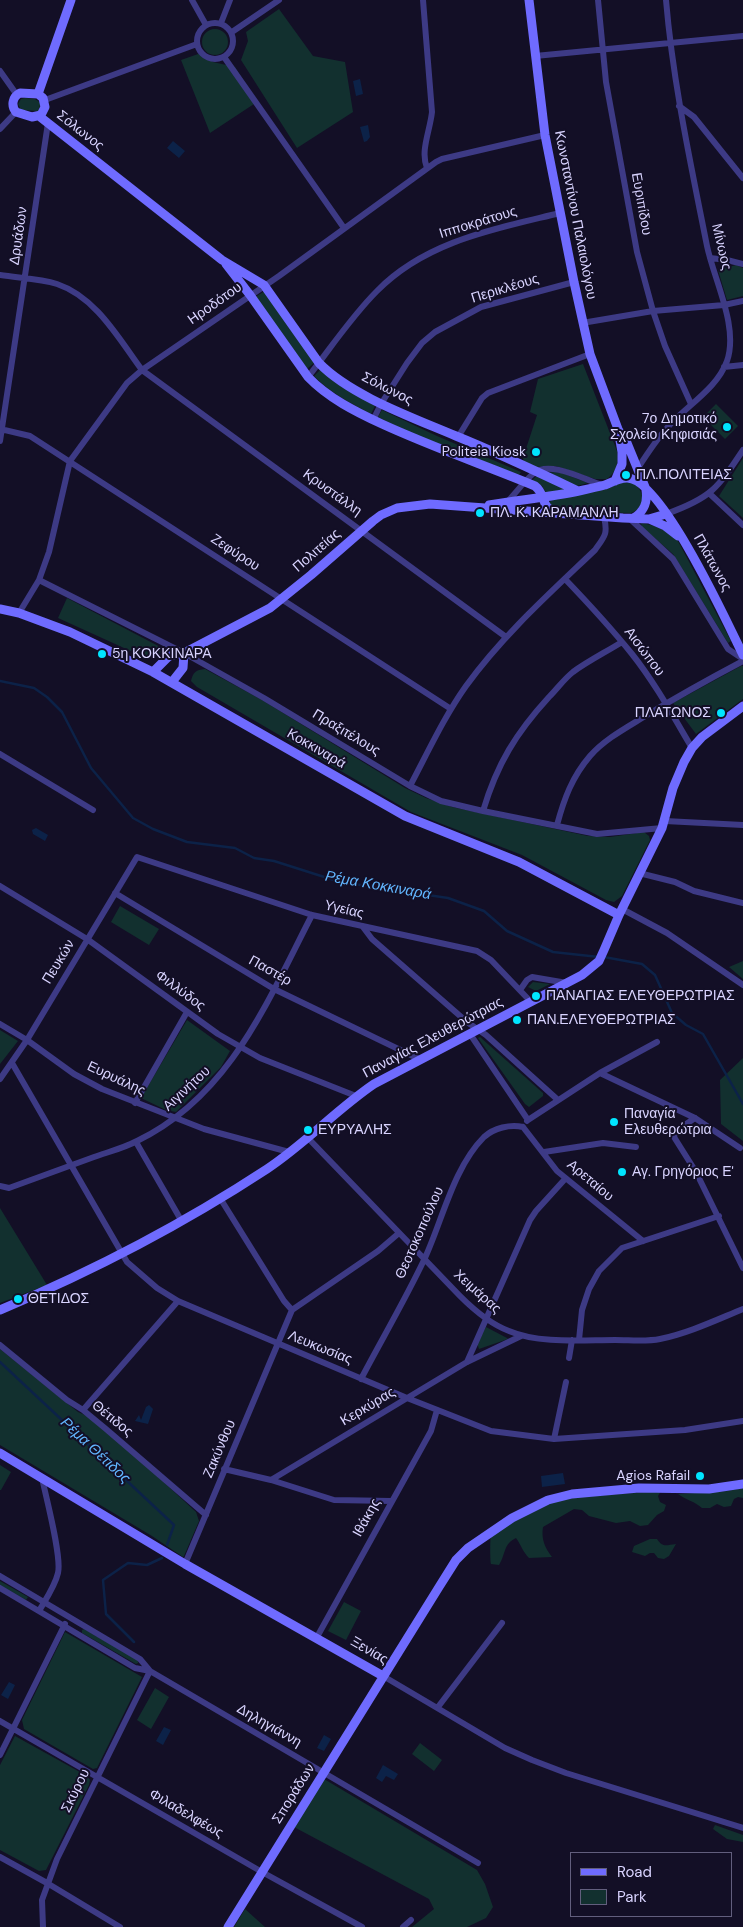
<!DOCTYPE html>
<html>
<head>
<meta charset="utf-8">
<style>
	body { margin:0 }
	#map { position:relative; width:743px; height:1927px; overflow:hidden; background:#130f26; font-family:"DM Sans",sans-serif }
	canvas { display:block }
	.legend { position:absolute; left:570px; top:1852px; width:162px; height:65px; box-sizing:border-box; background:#130f26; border:1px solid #625e7d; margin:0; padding:6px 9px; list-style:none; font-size:15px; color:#d9d4ff }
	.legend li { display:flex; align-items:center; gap:10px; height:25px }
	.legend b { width:25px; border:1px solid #625e7d }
</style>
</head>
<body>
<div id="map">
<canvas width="743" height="1927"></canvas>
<ul class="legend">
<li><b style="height:6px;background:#6f6bff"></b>Road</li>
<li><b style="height:14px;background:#12302f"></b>Park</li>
</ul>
</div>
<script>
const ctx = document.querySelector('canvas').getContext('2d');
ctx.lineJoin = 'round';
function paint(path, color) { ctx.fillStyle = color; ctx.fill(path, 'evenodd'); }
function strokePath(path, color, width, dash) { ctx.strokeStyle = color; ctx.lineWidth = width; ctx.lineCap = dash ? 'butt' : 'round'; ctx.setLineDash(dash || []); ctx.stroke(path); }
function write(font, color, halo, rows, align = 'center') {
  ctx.font = font + ' "DM Sans",sans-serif'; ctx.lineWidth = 4; ctx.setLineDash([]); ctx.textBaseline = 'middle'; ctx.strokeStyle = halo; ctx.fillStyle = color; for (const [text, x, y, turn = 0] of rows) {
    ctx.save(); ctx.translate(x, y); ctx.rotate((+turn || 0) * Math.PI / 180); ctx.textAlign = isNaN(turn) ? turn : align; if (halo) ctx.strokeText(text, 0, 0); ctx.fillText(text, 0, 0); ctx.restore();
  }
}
paint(new Path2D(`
	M 279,9 L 313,56 L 345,62 L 353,112 L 297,148 L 241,60 L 248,41 L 246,32 Z
	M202 42a13 13 0 1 1 26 0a13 13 0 1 1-26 0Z
	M 201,53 L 213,62 L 235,67 L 257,102 L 210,133 L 181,60 Z
	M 25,98 L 35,99 L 41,103 L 38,111 L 21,110 L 18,104 L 21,99 Z
	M 736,265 L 743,268 L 743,296 L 727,300 L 718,270 Z
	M 265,291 L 315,362 L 307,369 L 255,297 Z
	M 583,364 L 617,451 C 619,463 617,471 607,479 L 595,479 L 556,466 L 536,467 L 524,462 L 523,458 L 537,415 L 530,412 L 538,379 Z
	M 320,370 L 341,386 L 375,406 L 371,414 C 351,403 330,393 314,376 Z
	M 716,404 L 738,426 L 725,439 L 703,417 Z
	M 382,410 L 437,436 L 521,472 L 519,475 L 408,432 L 378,417 Z
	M 743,458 L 743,518 L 719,496 Z
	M 555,472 L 562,473 L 588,483 L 577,486 L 545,473 Z
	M 538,475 L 567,489 L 546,493 L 542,486 L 532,480 Z
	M 622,482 L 635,483 C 645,495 647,506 631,513 L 554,511 L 549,504 L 551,500 L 555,498 L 607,489 Z
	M 641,523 C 657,525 667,531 678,541 L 731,641 L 728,643 L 673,554 L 642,527 Z
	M 67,598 L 164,649 L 157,656 L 146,658 L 58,618 Z
	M 741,666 L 743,666 L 743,699 L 696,734 L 673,703 Z
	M 205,669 L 262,700 L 405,788 L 426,798 L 452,807 L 588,836 L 610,837 L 644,832 L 649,836 L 650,840 L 622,896 L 614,902 L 606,900 L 522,855 L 411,812 L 197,687 L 191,681 C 193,672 196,670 205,669 Z
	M 120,906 L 159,929 L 149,945 L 111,922 Z
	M 743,961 L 743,979 L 729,967 Z
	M 533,982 L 550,984 L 536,991 L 528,987 Z
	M 187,1020 L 230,1051 L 221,1067 L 176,1112 L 166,1110 L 141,1098 Z
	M 0,1030 L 18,1041 L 0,1064 Z
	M 480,1037 L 543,1093 L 543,1096 L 529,1107 L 525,1104 L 478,1038 Z
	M 743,1058 L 743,1141 L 721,1124 L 720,1080 Z
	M 0,1208 L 47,1285 L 0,1303 Z
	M 486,1327 L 507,1338 L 508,1339 L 479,1349 L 477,1343 Z
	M 0,1349 L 78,1412 L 87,1416 L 131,1452 L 196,1512 L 199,1521 L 184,1556 L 183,1557 L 152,1536 L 0,1445 Z
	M 0,1465 L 11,1472 L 1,1490 L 0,1490 Z
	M 743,1488 L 743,1498 L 738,1497 L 734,1499 L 731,1506 L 724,1507 L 717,1504 L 710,1508 L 702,1508 C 694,1501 686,1500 678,1494 L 727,1491 Z
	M 661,1491 L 658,1496 L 660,1502 L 666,1505 L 664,1511 L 657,1515 L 648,1525 L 640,1526 L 630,1521 L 616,1523 L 589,1516 L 582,1510 L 574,1509 L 543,1527 C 541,1539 545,1548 552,1557 L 529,1558 C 523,1552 521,1545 516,1538 C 503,1544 506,1554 499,1565 L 491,1564 C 490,1560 490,1538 491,1534 L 543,1504 L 568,1498 Z
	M 650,1539 L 657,1539 C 663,1548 666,1545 676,1544 L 669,1556 L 664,1559 L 658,1558 L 654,1553 L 650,1553 L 645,1556 L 632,1552 L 634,1546 Z
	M 0,1581 L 28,1597 L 26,1600 L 0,1585 Z
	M 344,1602 L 361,1611 L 346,1640 L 328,1631 Z
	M 84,1629 L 138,1660 L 138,1663 L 136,1664 L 82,1633 L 82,1630 Z
	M 65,1632 L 142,1677 L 97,1768 L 93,1769 L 24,1729 L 22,1720 Z
	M 155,1688 L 169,1697 L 151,1729 L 137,1720 Z
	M 15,1736 L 87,1776 L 90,1780 L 89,1785 L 46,1870 L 39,1871 L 0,1850 L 0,1765 Z
	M 420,1743 L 442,1760 L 434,1771 L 412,1754 Z
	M 324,1779 L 477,1870 L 485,1884 L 493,1907 L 486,1918 L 467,1927 L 412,1927 L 434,1909 L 429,1899 L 294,1827 Z
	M 715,1825 L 743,1835 L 743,1842 L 727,1839 L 713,1829 Z
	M 245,1909 L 265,1927 L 234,1927 Z`), '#12302f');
paint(new Path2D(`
	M 360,79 L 363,94 L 356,96 L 353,81 Z
	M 368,125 L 370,137 L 367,141 L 364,142 L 360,127 Z
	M 173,141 L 185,151 L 179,158 L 167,148 Z
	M 36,828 L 48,835 L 45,841 L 33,834 L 32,830 Z
	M 149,1405 L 153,1409 L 148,1424 L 135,1421 L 139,1415 L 141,1420 L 146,1407 Z
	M 563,1473 L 565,1484 L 542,1487 L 541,1476 Z
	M 9,1682 L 15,1685 L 8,1699 L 1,1695 Z
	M 164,1727 L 171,1730 L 163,1745 L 156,1741 Z
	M 324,1735 L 331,1739 L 324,1751 L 317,1748 Z
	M 383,1765 L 398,1774 L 394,1780 L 386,1776 L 382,1782 L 376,1778 Z`), '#0c2248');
strokePath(new Path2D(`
	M 0,681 L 34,688 L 47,697 L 62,712 L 91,768 L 133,818 L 153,829 L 187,842 L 235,848 L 254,858 L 274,861 L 340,882 L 448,898 L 484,911 L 507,931 L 553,952 L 599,957
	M 604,957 L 642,964 L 655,975 L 672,1013 L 686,1025 L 703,1034 L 743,1104
	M 0,1362 L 174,1525 L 167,1545
	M 134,1642 L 106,1614 L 103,1580 L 128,1563 L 147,1565 L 162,1558`), '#0c2248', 2.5);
strokePath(new Path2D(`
	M 192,0 L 206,25
	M 423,0 L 432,112 C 430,131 420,151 427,168
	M 598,0 L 606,82 L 637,252 L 653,311 L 665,346 L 691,404
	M197 41a18 18 0 1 1 36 0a18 18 0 1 1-36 0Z
	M 221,23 L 230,0
	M 232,32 L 279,0
	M 535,56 L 743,36
	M 224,57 L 344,228
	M 0,71 L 17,95
	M 45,100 L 197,44
	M 679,106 L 694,117 L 743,178
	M 0,129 L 16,112
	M 710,258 L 727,260 L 743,264
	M 0,275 C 18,278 39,278 57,284 C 96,297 119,339 142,370 L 506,637
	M 582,323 L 653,311 L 724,305 L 743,301
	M 724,367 L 743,365
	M 308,377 C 330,349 351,317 377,291 C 426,241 495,229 560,213
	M 373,420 L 381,404 L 407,363 L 422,343 L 435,332 L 481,307 L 574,282
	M 0,429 L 30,436 L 451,709
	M 458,437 L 482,398 L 488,393 L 590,354
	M 0,441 L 48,123
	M 638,468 C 647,454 656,440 667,428 C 686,406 717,389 727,361 C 739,327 714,280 707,246 C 691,165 673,83 666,0
	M 710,494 L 743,525
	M 507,502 C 516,493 524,481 534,473 C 550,460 585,480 602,485
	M 666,514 C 711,498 717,489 743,450
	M 629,518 L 673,559 L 728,649 L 743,659
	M 565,579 C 588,603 611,628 632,654 C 655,683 673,716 692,748
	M 39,580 L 184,653 L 264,698 L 410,786 L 441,801 L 483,811 L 597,834 L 662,828
	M 19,613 L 39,580 L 49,552 L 70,461 L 127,383 L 142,370 L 279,276 L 436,162 L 442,159 L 545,135
	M 0,754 L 93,810
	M 410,786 C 428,752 444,717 466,686 C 503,635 550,593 595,550 C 605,536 608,534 604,517
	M 483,811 C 497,764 516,733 549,697 C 557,689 564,679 573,672 C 588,661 606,652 622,642
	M 665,821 L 743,825
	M 557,825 C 564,799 572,777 590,756 C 604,740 624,729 642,718 C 675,698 709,679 743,661
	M 639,873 L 675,882 L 694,891 L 743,903
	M 0,886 L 87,939 L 218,1034 L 260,1058 L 356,1096
	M 115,893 L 274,989 L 419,1059
	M 622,909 L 667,933 L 743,985
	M 363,927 L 372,939 L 467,1022 L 486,1035 L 558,1100
	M 520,990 L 527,980 L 532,977 L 567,983
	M 0,1024 L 27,1040 L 74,1074 L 102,1089 L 204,1129 L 289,1152
	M 470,1034 L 528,1120 L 527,1121
	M 12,1063 L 127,1262 L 157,1288 L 178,1301 L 407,1398 L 491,1431 L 554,1439 L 685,1430 L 743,1421
	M 600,1073 L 695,1118 L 740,1148
	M 0,1079 L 27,1040 L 137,857 L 312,915 L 477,951 L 491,960 L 531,1002
	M 135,1103 L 187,1012
	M 695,1118 L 676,1131 L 674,1137 L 696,1172 L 743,1268
	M 528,1120 L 600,1073 L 657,1042
	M 523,1127 L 557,1171 L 643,1241
	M 307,1137 L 460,1296 C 474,1310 490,1324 509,1331 C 539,1344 582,1340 615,1340 C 630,1340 646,1342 660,1339 C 689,1333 716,1320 743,1309
	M 136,1142 L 181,1220
	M 544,1152 L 603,1143 L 636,1147
	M 0,1186 L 9,1188 C 37,1178 66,1167 94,1157 C 108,1152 124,1148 137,1141 C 230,1096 267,1002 312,915
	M 220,1198 L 284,1301 L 292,1310
	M 579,1340 L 582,1310 L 589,1289 L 599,1271 L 622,1248 L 719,1216
	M 0,1345 L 67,1400 L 83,1410 L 106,1429 L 206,1515
	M 569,1358 L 572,1340
	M 467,1362 L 530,1220 L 536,1211 L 565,1179
	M 361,1379 C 382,1339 405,1300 424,1260 C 442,1222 453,1168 484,1137 C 494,1128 510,1124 523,1127
	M 83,1410 L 178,1301
	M 554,1439 L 566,1382
	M 224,1469 L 271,1480 L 467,1362 L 521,1336
	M 271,1480 L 334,1500 L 391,1501
	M 185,1564 L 292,1310 L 378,1251 L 399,1233
	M 0,1576 L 140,1659 L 150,1671 L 478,1863
	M 0,1588 L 135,1668 L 150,1671 L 57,1859 L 42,1900 L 43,1927
	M 39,1611 C 46,1599 55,1586 58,1573 C 62,1557 46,1497 42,1478
	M 317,1637 L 431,1431 L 437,1410
	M 383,1676 L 505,1748 L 532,1760 L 566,1773 L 743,1828
	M 438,1707 L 502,1623
	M 0,1721 L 262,1872 L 362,1927
	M 0,1755 L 65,1624
	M 0,1857 L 47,1883 L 120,1927
	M 403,1927 L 411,1920`), '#3d3a85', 6);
strokePath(new Path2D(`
	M 529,0 L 545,135 L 574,282 L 590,354 L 618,429 L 622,452 L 622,464 L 615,481
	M 20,93 L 38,94 L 43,98 L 45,107 L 41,115 L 32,117 L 16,112 C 11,106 12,97 20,93 Z
	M 38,94 L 71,0
	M 39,116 L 222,260 L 264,285 L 319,363 C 351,396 414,418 456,436 C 498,453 538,472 578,491
	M 226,264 L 250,295 L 308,377 C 328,398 356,412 382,424 C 432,447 484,465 535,486 C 546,494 540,507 556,513
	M 620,432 L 627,443 L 645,487
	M 489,505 C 519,500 550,497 579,491 C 588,489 597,487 605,485 C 612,482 619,478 627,478 C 661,478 728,624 743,655
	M 634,518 C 644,511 648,503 646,490
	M 649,519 L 665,526 L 678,536
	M 0,609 L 19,613 L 70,632 L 153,672 L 405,816 L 519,862 L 619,915
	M 184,653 L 270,608 L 311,575 L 373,521 L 381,515 L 397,508 L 430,504 L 623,518 L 649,519 L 666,514
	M 153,672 L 169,656 L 184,653 L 183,668 L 172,682
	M 0,1310 C 93,1271 183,1224 267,1169 C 305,1144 337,1109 374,1084 L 582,975 L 599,961 L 604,950 L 619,915 L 662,828 L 673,788 L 684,762 L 692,748 L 702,737 L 743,706
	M 0,1453 L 185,1564 L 383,1676
	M 228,1927 L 439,1587 L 456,1560 L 468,1548 L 512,1518 L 548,1500 L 572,1494 L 639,1488 L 709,1489 L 743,1484`), '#6f6bff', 9);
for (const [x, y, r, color] of [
	[727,427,5,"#00e5ff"],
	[536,452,5,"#00e5ff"],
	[626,475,5,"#00e5ff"],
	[480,513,5,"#00e5ff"],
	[102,654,5,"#00e5ff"],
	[721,713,5,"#00e5ff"],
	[536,996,5,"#00e5ff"],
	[517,1020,5,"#00e5ff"],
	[614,1122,5,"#00e5ff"],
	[308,1130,5,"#00e5ff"],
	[622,1172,5,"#00e5ff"],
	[18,1299,5,"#00e5ff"],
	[700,1476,5,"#00e5ff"]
]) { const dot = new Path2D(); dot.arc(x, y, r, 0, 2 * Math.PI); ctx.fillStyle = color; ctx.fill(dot); strokePath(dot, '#130f26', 2); }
write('14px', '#d9d4ff', '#130f26', [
	["Σόλωνος",80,131,38],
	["Ευριπίδου",641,204,80],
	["Κωνσταντίνου Παλαιολόγου",575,215,79],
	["Ιπποκράτους",478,223,-17],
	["Δρυάδων",19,236,-82],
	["Μίνωος",721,247,77],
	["Περικλέους",505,289,-17],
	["Ηροδότου",215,304,-35],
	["Σόλωνος",387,389,27],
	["Κρυστάλλη",332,493,36],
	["Πολιτείας",317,551,-41],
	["Ζεφύρου",235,553,33],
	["Πλάτωνος",712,563,61],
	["Αισώπου",644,652,53],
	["Πραξιτέλους",346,733,31],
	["Κοκκιναρά",316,749,30],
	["Υγείας",344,910,13],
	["Πευκών",59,962,-59],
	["Παστέρ",270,971,29],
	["Φιλλύδος",180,991,36],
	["Παναγίας Ελευθερώτριας",433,1038,-28],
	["Ευρυάλης",116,1079,25],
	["Αιγινήτου",187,1089,-43],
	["Αρεταίου",590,1181,40],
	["Θεοτοκοπούλου",420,1233,-66],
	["Χειμάρας",477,1292,42],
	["Λευκωσίας",320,1348,22],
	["Κερκύρας",368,1407,-31],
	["Θέτιδος",112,1419,39],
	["Ζακύνθου",220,1449,-67],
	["Ιθάκης",367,1518,-61],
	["Ξενίας",369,1651,30],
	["Δηληγιάννη",269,1726,30],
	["Σκύρου",76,1791,-64],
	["Σποράδων",294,1794,-58],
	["Φιλαδελφέως",186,1814,30]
]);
write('14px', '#d9d4ff', '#130f26', [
	["7ο Δημοτικό",717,419,"right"],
	["Σχολείο Κηφισιάς",717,435,"right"],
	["Politeia Kiosk",526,452,"right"],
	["ΠΛ.ΠΟΛΙΤΕΙΑΣ",636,475],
	["ΠΛ. Κ. ΚΑΡΑΜΑΝΛΗ",490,513],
	["5η ΚΟΚΚΙΝΑΡΑ",112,654],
	["ΠΛΑΤΩΝΟΣ",711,713,"right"],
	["ΠΑΝΑΓΙΑΣ ΕΛΕΥΘΕΡΩΤΡΙΑΣ",546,996],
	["ΠΑΝ.ΕΛΕΥΘΕΡΩΤΡΙΑΣ",527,1020],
	["Παναγία",624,1114],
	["Ελευθερώτρια",624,1130],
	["ΕΥΡΥΑΛΗΣ",318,1130],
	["Αγ. Γρηγόριος Ε'",632,1172],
	["ΘΕΤΙΔΟΣ",28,1299],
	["Agios Rafail",690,1476,"right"]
], 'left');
write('italic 15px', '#62b6ff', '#130f26', [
	["Ρέμα Κοκκιναρά",378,886,10],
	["Ρέμα Θέτιδος",95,1451,43]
]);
</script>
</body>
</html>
